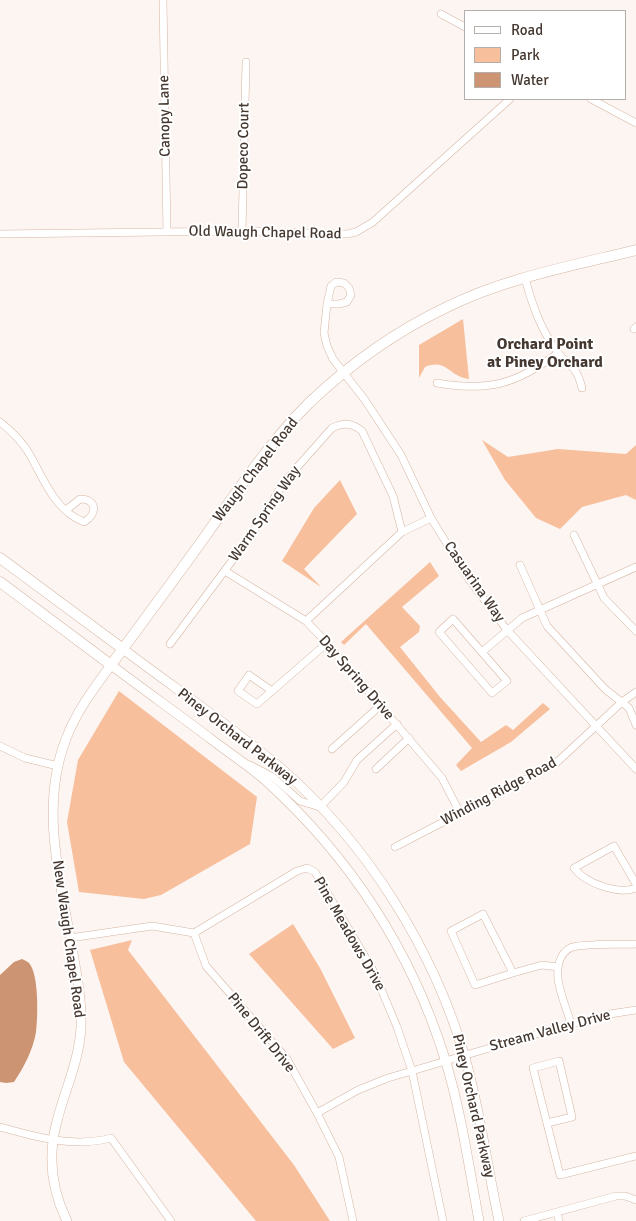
<!DOCTYPE html>
<html>
<head>
<meta charset="utf-8">
<style>
	body { margin:0 }
	#map { position:relative; width:636px; height:1221px; overflow:hidden; background:#fcf5f1; font-family:Signika,sans-serif }
	canvas { display:block }
	.legend { position:absolute; left:464px; top:10px; width:162px; height:90px; box-sizing:border-box; background:#fff; border:1px solid #b5afac; margin:0; padding:6px 9px; list-style:none; font-size:15px; color:#453830 }
	.legend li { display:flex; align-items:center; gap:10px; height:25px }
	.legend b { width:25px; border:1px solid #b5afac }
</style>
</head>
<body>
<div id="map">
<canvas width="636" height="1221"></canvas>
<ul class="legend">
<li><b style="height:6px;background:#fff"></b>Road</li>
<li><b style="height:14px;background:#f8bf9d"></b>Park</li>
<li><b style="height:14px;background:#cc9472"></b>Water</li>
</ul>
</div>
<script>
const ctx = document.querySelector('canvas').getContext('2d');
ctx.lineJoin = 'round';
function paint(path, color) { ctx.fillStyle = color; ctx.fill(path, 'evenodd'); }
function strokePath(path, color, width, dash) { ctx.strokeStyle = color; ctx.lineWidth = width; ctx.lineCap = dash ? 'butt' : 'round'; ctx.setLineDash(dash || []); ctx.stroke(path); }
function write(font, color, halo, rows, align = 'center') {
  ctx.font = font + ' Signika,sans-serif'; ctx.lineWidth = 4; ctx.setLineDash([]); ctx.textBaseline = 'middle'; ctx.strokeStyle = halo; ctx.fillStyle = color; for (const [text, x, y, turn = 0] of rows) {
    ctx.save(); ctx.translate(x, y); ctx.rotate((+turn || 0) * Math.PI / 180); ctx.textAlign = isNaN(turn) ? turn : align; if (halo) ctx.strokeText(text, 0, 0); ctx.fillText(text, 0, 0); ctx.restore();
  }
}
paint(new Path2D(`
	M 463,319 L 469,379 C 449,377 447,358 425,367 L 419,378 L 419,345 Z
	M 482,440 L 508,457 L 558,449 L 626,454 L 636,445 L 636,500 L 626,495 L 582,507 L 560,529 L 536,518 L 505,480 Z
	M 340,480 L 357,514 L 304,569 L 321,587 L 282,561 L 314,508 Z
	M 430,562 L 439,576 L 402,607 L 420,626 L 419,632 L 400,647 L 440,697 L 481,742 L 506,725 L 513,730 L 543,703 L 550,709 L 511,742 L 461,771 L 456,765 L 472,748 L 366,624 L 344,645 L 341,642 Z
	M 119,691 L 257,797 L 250,844 L 161,895 L 144,899 L 79,892 L 67,822 L 78,760 Z
	M 293,924 L 320,968 L 355,1038 L 333,1049 L 249,954 Z
	M 132,940 L 128,950 L 294,1165 L 330,1221 L 256,1221 L 124,1062 L 90,950 Z`), '#f8bf9d');
paint(new Path2D(`
	M 22,959 C 24,960 27,961 29,963 C 39,974 38,1017 36,1032 C 33,1050 24,1067 14,1082 L 6,1083 L 0,1082 L 0,975 L 14,962 Z`), '#cc9472');
const minor = new Path2D(`
	M 163,0 L 167,232
	M 441,14 L 465,27
	M 591,99 L 636,123
	M 242,231 L 246,62
	M 0,234 L 242,231 L 347,234 L 356,232 L 373,222 L 510,99
	M 525,278 C 532,304 540,328 556,350 C 568,367 576,363 582,388
	M 327,304 L 331,286 L 336,282 L 344,283 L 349,288 L 351,295 L 347,302 L 339,304 L 327,304 L 324,333 L 327,346 L 333,359 L 365,400 L 401,455 L 431,518 L 468,578 L 507,630 L 636,769
	M 634,329 L 636,327
	M 437,383 C 488,392 517,384 558,353
	M 0,422 C 9,429 20,440 27,450 C 43,476 53,510 84,522 C 98,514 97,499 80,499 L 66,510
	M 574,535 L 604,598 L 636,631
	M 520,565 L 547,626 L 605,689 L 629,708 L 636,725
	M 225,571 L 306,621 L 327,643 L 442,778 L 460,813
	M 453,619 L 507,681 L 492,693 L 439,632 Z
	M 306,621 L 402,532 L 431,518
	M 170,644 L 249,538 L 285,481 L 332,428 C 344,422 352,423 362,431 L 393,496 L 402,532
	M 482,652 L 522,618 L 636,567
	M 272,691 L 249,675 L 238,691 L 257,704 L 327,643
	M 0,746 L 25,758 L 58,766
	M 332,749 L 381,705
	M 250,765 L 273,777 L 300,801 L 320,807 L 344,782 L 357,760 L 397,724
	M 376,769 L 409,738
	M 395,847 L 555,764 L 622,702 L 636,692
	M 636,884 L 614,846 L 574,868 C 585,883 618,895 636,888
	M 194,933 L 206,966 L 287,1059 L 317,1113 L 339,1157 L 353,1221
	M 70,938 L 152,926 L 194,933 L 297,871 L 307,868 L 315,872 L 374,972 L 397,1027 L 412,1071 L 443,1221
	M 513,973 L 475,985 L 451,931 L 483,914 L 513,973 L 542,965 L 558,967
	M 571,1024 C 567,1010 560,994 558,979 C 557,968 559,954 570,948 C 581,943 621,945 636,944
	M 317,1113 L 358,1090 L 388,1078 L 571,1024 L 610,1014 L 636,1010
	M 547,1123 L 572,1117 L 559,1061 L 533,1068 L 560,1175 L 636,1156
	M 0,1127 C 36,1137 74,1148 111,1138 L 171,1221
	M 557,1212 L 559,1221
	M 524,1221 L 616,1196 L 625,1196 L 636,1200`);
const tertiary = new Path2D(`
	M 123,649 C 176,689 232,727 283,770 C 367,844 432,947 464,1054 C 480,1109 487,1166 499,1221
	M 67,1221 C 52,1191 48,1158 56,1125 C 64,1091 79,1063 81,1027 C 82,996 75,966 70,937 C 58,872 41,803 66,739 C 76,712 94,688 111,665 C 144,690 178,714 211,739 C 229,753 248,765 265,780 C 349,856 411,950 445,1059 C 461,1111 469,1167 479,1221`);
const secondary = new Path2D(`
	M 0,558 L 123,649
	M 0,582 L 111,665 C 144,620 177,576 209,531 C 240,487 271,441 309,403 C 349,365 395,332 445,308 C 505,278 572,266 636,250`);
strokePath(minor, '#d6b5a2', 8);
strokePath(tertiary, '#d6b5a2', 10);
strokePath(secondary, '#d6b5a2', 11);
strokePath(minor, '#fff', 7);
strokePath(tertiary, '#fff', 9);
strokePath(secondary, '#fff', 10);
write('15px', '#453830', '#fff', [
	["Canopy Lane",165,116,-91],
	["Dopeco Court",244,146,-89],
	["Old Waugh Chapel Road",265,233,1],
	["Waugh Chapel Road",256,470,-52],
	["Warm Spring Way",265,514,-55],
	["Casuarina Way",474,582,55],
	["Day Spring Drive",356,678,49],
	["Piney Orchard Parkway",237,737,38],
	["Winding Ridge Road",499,792,-28],
	["Pine Meadows Drive",349,934,60],
	["New Waugh Chapel Road",68,939,82],
	["Stream Valley Drive",550,1031,-15],
	["Pine Drift Drive",261,1033,51],
	["Piney Orchard Parkway",473,1106,77]
]);
write('bold 16px', '#453830', '#fff', [
	["Orchard Point",545,345],
	["at Piney Orchard",545,363]
]);
</script>
</body>
</html>
